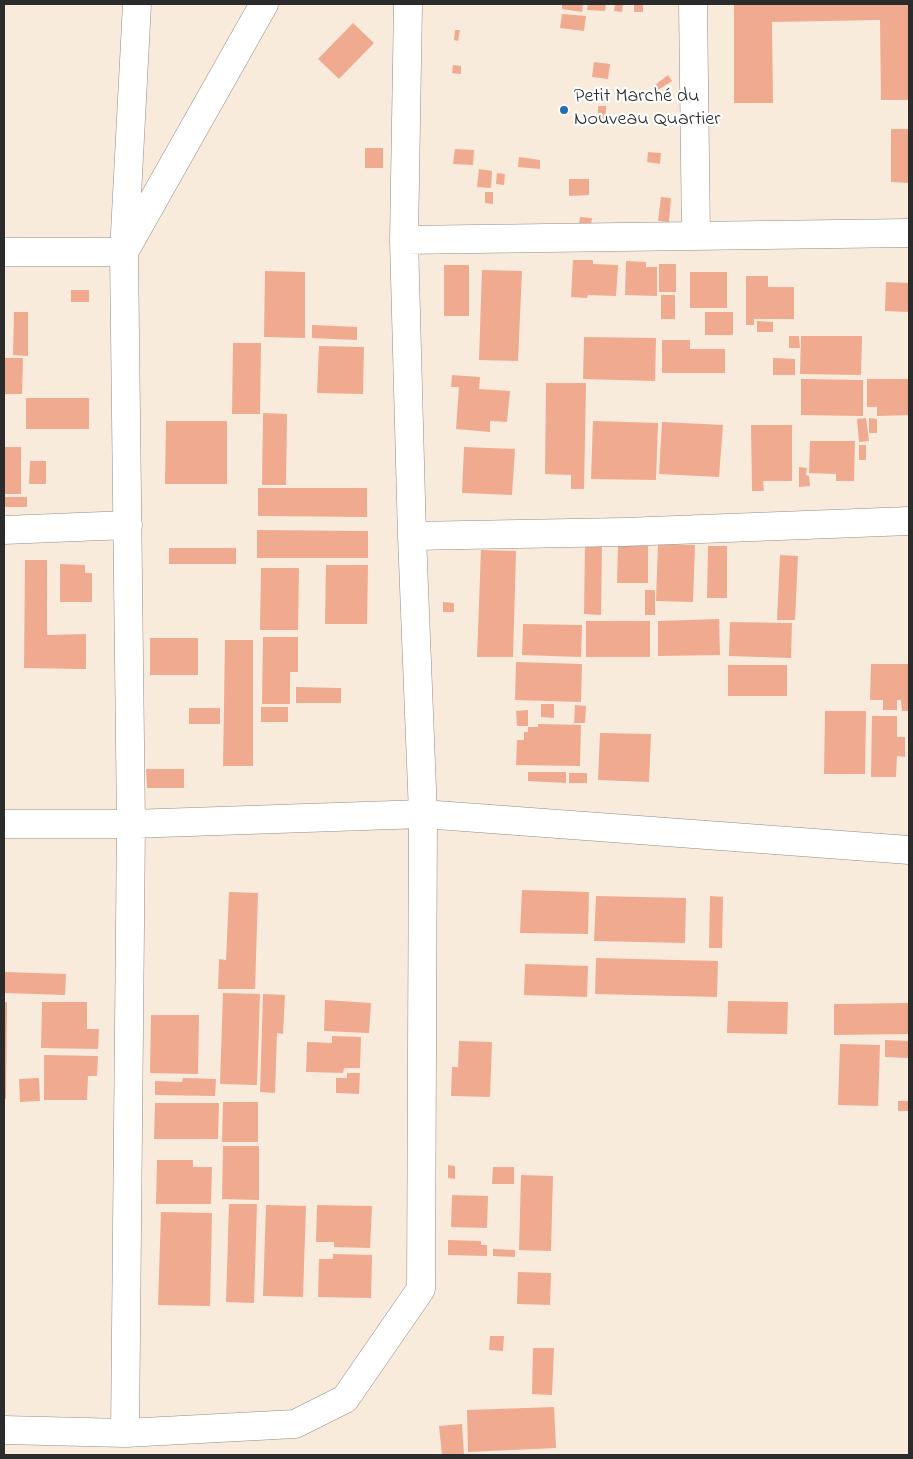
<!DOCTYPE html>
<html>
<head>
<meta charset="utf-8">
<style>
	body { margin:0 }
	#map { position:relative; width:913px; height:1459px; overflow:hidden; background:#f9ebdc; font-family:"Indie Flower",sans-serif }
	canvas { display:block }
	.frame { position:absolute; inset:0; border:5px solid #2b2b2b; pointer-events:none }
</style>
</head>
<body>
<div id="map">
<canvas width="913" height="1459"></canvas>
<div class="frame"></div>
</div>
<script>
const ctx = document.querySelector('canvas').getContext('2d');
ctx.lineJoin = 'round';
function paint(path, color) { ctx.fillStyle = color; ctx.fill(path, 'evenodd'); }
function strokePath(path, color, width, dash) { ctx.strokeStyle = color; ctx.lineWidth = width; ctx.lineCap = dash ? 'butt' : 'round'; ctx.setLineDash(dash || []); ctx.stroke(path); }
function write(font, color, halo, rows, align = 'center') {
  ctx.font = font + ' "Indie Flower",sans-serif'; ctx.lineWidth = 4.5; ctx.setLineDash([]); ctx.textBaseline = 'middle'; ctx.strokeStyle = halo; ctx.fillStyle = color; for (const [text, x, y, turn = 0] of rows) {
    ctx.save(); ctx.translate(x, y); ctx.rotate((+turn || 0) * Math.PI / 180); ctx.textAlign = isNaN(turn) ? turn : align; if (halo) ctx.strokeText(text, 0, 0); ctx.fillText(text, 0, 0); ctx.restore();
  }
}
paint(new Path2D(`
	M 562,4 L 583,4 L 582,12 L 562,9 Z
	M 588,4 L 606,4 L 605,11 L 587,10 Z
	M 615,4 L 623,4 L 622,12 L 614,11 Z
	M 634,4 L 643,4 L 643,12 L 634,12 Z
	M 734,4 L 909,4 L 909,100 L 881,100 L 880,20 L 772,22 L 773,103 L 734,103 Z
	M 562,14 L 586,16 L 584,31 L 560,28 Z
	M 353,23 L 374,43 L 339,79 L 318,59 Z
	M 455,30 L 460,30 L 458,41 L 454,40 Z
	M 594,62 L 610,64 L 608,79 L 592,77 Z
	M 453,65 L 461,66 L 461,74 L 452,73 Z
	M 668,75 L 672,81 L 658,90 L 655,85 Z
	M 598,106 L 606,106 L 606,119 L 598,119 Z
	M 891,129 L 909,129 L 909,183 L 891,182 Z
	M 365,148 L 383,148 L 383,168 L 365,168 Z
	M 455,149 L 474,150 L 473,165 L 453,164 Z
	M 648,152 L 661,153 L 660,164 L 647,162 Z
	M 519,157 L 540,160 L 540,169 L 518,167 Z
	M 479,169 L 492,171 L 491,188 L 477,187 Z
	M 497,173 L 505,174 L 504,185 L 496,184 Z
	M 569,179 L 589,179 L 589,195 L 569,196 Z
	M 485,192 L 493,192 L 493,204 L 485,203 Z
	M 661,197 L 671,198 L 669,222 L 658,221 Z
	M 580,217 L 592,218 L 590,232 L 578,230 Z
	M 573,260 L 593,260 L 593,264 L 618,265 L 616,296 L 588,295 L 587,298 L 571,297 Z
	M 626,261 L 646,262 L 646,267 L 657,267 L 657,296 L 625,295 Z
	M 659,264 L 676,264 L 676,292 L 659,292 Z
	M 444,265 L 469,265 L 469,316 L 444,316 Z
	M 482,270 L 522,271 L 518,361 L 479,360 Z
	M 265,271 L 305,272 L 305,338 L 264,337 Z
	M 690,272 L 727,272 L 727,308 L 690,308 Z
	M 746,276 L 768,276 L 768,287 L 794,287 L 794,319 L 754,319 L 754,325 L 746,325 Z
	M 886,282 L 909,283 L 909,312 L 885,311 Z
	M 71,290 L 89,290 L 89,302 L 71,302 Z
	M 661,295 L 675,295 L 675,319 L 661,319 Z
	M 14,312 L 28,312 L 28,356 L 13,355 Z
	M 705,312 L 733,312 L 733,335 L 705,335 Z
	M 757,321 L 773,322 L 773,332 L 757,332 Z
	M 312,325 L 357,327 L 357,340 L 312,338 Z
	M 789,336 L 799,336 L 800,348 L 789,348 Z
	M 801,336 L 862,336 L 861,375 L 800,374 Z
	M 584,337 L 656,338 L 655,381 L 583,379 Z
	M 662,340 L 690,340 L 690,349 L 725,349 L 725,373 L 662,373 Z
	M 233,343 L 261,343 L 260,414 L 232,414 Z
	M 319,346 L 364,347 L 363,394 L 317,393 Z
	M 4,358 L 23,358 L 22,394 L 4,394 Z
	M 773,358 L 795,359 L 795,375 L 773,375 Z
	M 452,375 L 480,377 L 479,389 L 510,391 L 507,422 L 490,421 L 490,432 L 456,429 L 459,387 L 451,387 Z
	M 801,379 L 863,380 L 863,416 L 801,415 Z
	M 867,379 L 909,379 L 909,415 L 877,416 L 877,407 L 867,407 Z
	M 546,383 L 586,383 L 584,489 L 571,489 L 571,475 L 545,474 Z
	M 26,398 L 89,398 L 89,429 L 26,429 Z
	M 263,413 L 287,414 L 286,485 L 262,485 Z
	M 866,418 L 869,441 L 859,442 L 857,419 Z
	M 869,418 L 877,419 L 877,433 L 869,433 Z
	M 166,421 L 227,421 L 227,484 L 165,484 Z
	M 593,421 L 658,423 L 656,480 L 591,479 Z
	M 662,422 L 723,425 L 719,477 L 659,474 Z
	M 751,425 L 792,425 L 792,481 L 763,481 L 764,491 L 752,491 Z
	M 810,441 L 855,441 L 854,481 L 836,481 L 836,474 L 809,473 Z
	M 859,445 L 866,445 L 866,460 L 859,460 Z
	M 4,447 L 21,447 L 21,494 L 4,494 Z
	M 464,447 L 515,449 L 512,495 L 462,493 Z
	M 30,461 L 46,461 L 46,484 L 29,484 Z
	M 799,467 L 807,468 L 806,475 L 809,476 L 810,486 L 799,487 Z
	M 258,488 L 367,488 L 367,517 L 258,516 Z
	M 4,497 L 27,497 L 27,507 L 4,507 Z
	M 257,530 L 368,531 L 368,558 L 257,558 Z
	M 585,543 L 602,543 L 601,615 L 584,614 Z
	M 658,544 L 695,545 L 693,602 L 656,601 Z
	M 618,546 L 648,546 L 648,583 L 617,583 Z
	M 708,546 L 727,546 L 727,598 L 707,598 Z
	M 169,548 L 236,548 L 236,564 L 169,564 Z
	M 481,550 L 516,551 L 513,657 L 477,657 Z
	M 780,555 L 798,556 L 795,620 L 777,620 Z
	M 25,560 L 47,560 L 47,635 L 86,634 L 86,669 L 24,668 Z
	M 60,564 L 85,565 L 85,573 L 92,573 L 92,602 L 60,602 Z
	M 326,565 L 368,565 L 367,624 L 325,624 Z
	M 261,568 L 299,568 L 298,630 L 260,630 Z
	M 645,590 L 655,590 L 655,615 L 645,615 Z
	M 443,602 L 454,603 L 454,612 L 443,612 Z
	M 719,619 L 720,655 L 658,656 L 658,621 Z
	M 586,621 L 650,621 L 650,657 L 586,657 Z
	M 730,622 L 792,623 L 791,658 L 729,656 Z
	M 523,624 L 582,625 L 581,657 L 522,655 Z
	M 263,637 L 298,637 L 298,672 L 290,672 L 290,704 L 262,704 Z
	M 150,638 L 198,638 L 198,675 L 150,675 Z
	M 225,640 L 253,640 L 253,766 L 223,766 Z
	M 516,662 L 582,664 L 581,702 L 515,700 Z
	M 871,664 L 909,664 L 909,711 L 902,711 L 901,700 L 897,700 L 897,710 L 883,710 L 883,700 L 870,700 Z
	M 728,665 L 787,665 L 787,696 L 728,696 Z
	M 296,687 L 341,688 L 341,703 L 296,703 Z
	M 541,704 L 554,704 L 554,718 L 541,717 Z
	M 575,705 L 586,706 L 585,723 L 574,723 Z
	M 261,707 L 288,707 L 288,722 L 261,722 Z
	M 189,708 L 220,708 L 220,724 L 189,724 Z
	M 528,710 L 528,726 L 517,726 L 516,711 Z
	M 825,711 L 866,711 L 865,774 L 824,774 Z
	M 872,716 L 897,716 L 897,737 L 905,737 L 905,757 L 897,756 L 896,777 L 871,777 Z
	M 538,724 L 581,725 L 580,766 L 516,765 L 517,740 L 524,740 L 524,732 L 528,732 L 528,727 L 538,727 Z
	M 600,733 L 651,734 L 649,782 L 598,780 Z
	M 146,769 L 184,769 L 184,788 L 147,788 Z
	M 528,772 L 566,772 L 566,783 L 528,781 Z
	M 569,773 L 587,773 L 587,783 L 569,783 Z
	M 522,890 L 589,892 L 588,934 L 520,933 Z
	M 229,892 L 258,893 L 255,989 L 218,989 L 219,959 L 226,960 Z
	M 596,896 L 686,898 L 685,943 L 594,941 Z
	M 710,896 L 723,897 L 722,948 L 709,948 Z
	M 596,958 L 718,961 L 717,997 L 595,994 Z
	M 525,964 L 588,966 L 587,997 L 524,995 Z
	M 4,972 L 66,974 L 65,995 L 4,993 Z
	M 223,993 L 260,994 L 257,1085 L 220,1084 Z
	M 263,994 L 285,995 L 283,1034 L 277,1033 L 275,1093 L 260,1092 Z
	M 325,1000 L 371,1003 L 369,1033 L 324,1031 Z
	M 728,1001 L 788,1002 L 787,1034 L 727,1033 Z
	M 4,1002 L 7,1002 L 6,1099 L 4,1099 Z
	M 42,1002 L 87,1002 L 87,1029 L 99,1029 L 98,1049 L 41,1048 Z
	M 909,1003 L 908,1034 L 834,1035 L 834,1004 Z
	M 151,1015 L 199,1015 L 198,1074 L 150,1073 Z
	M 332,1036 L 361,1037 L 360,1068 L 344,1068 L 343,1073 L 306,1072 L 307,1042 L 332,1043 Z
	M 885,1040 L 909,1041 L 909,1058 L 885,1057 Z
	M 459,1041 L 492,1042 L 490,1097 L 451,1096 L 452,1067 L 458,1067 Z
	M 840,1044 L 880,1045 L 878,1106 L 838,1105 Z
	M 44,1055 L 98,1056 L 97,1076 L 88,1076 L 87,1100 L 44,1100 Z
	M 347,1073 L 360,1073 L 359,1094 L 336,1093 L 336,1078 L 347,1078 Z
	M 39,1078 L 40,1101 L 20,1102 L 19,1079 Z
	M 183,1078 L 216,1079 L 215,1096 L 155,1095 L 155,1081 L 182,1082 Z
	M 898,1101 L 909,1101 L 909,1111 L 898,1111 Z
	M 223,1102 L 258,1102 L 258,1142 L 222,1142 Z
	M 155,1103 L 219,1103 L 218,1139 L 154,1139 Z
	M 223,1146 L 259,1146 L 259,1200 L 222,1199 Z
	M 157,1160 L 193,1160 L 193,1167 L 212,1167 L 211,1204 L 156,1204 Z
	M 448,1165 L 455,1166 L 455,1179 L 448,1178 Z
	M 493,1167 L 514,1167 L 514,1184 L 492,1184 Z
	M 521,1175 L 553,1176 L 551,1251 L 519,1250 Z
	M 452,1195 L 488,1196 L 487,1228 L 451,1227 Z
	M 229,1204 L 257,1204 L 254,1303 L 226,1302 Z
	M 266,1205 L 306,1206 L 303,1297 L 263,1296 Z
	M 317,1205 L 372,1206 L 370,1248 L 334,1247 L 334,1242 L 316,1242 Z
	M 161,1212 L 212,1213 L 210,1306 L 158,1305 Z
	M 448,1240 L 481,1241 L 481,1245 L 487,1245 L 487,1256 L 448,1255 Z
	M 493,1249 L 515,1250 L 515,1257 L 493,1256 Z
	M 333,1254 L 372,1255 L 371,1298 L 318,1297 L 319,1259 L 333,1259 Z
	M 518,1272 L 551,1273 L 550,1305 L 517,1304 Z
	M 490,1336 L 504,1336 L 503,1351 L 489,1350 Z
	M 533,1348 L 554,1348 L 552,1395 L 532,1394 Z
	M 554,1407 L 556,1448 L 468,1452 L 467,1410 Z
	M 462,1424 L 464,1455 L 442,1455 L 439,1426 Z`), '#f0aa8f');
const minor = new Path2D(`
	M 693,4 L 696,236
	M 404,240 L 909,233
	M 4,252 L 124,252 L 264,4
	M 4,530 L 128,525
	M 412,536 L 624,532 L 909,521
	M 4,824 L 131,824 L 423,814 L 909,850
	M 4,1430 L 125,1433 L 295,1424 L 345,1399 L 421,1289 L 423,814 L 412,536 L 404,240 L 408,4
	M 125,1433 L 131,824 L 124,252 L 137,4`);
strokePath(minor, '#928b84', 29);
strokePath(minor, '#fff', 28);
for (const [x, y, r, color] of [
	[564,110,5,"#1f6fb2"]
]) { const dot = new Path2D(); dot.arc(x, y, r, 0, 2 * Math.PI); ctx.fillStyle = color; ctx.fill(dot); strokePath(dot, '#fff', 2); }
write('20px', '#2b2b2b', '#fff', [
	["Petit Marché du",574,98],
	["Nouveau Quartier",574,121]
], 'left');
</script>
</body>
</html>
